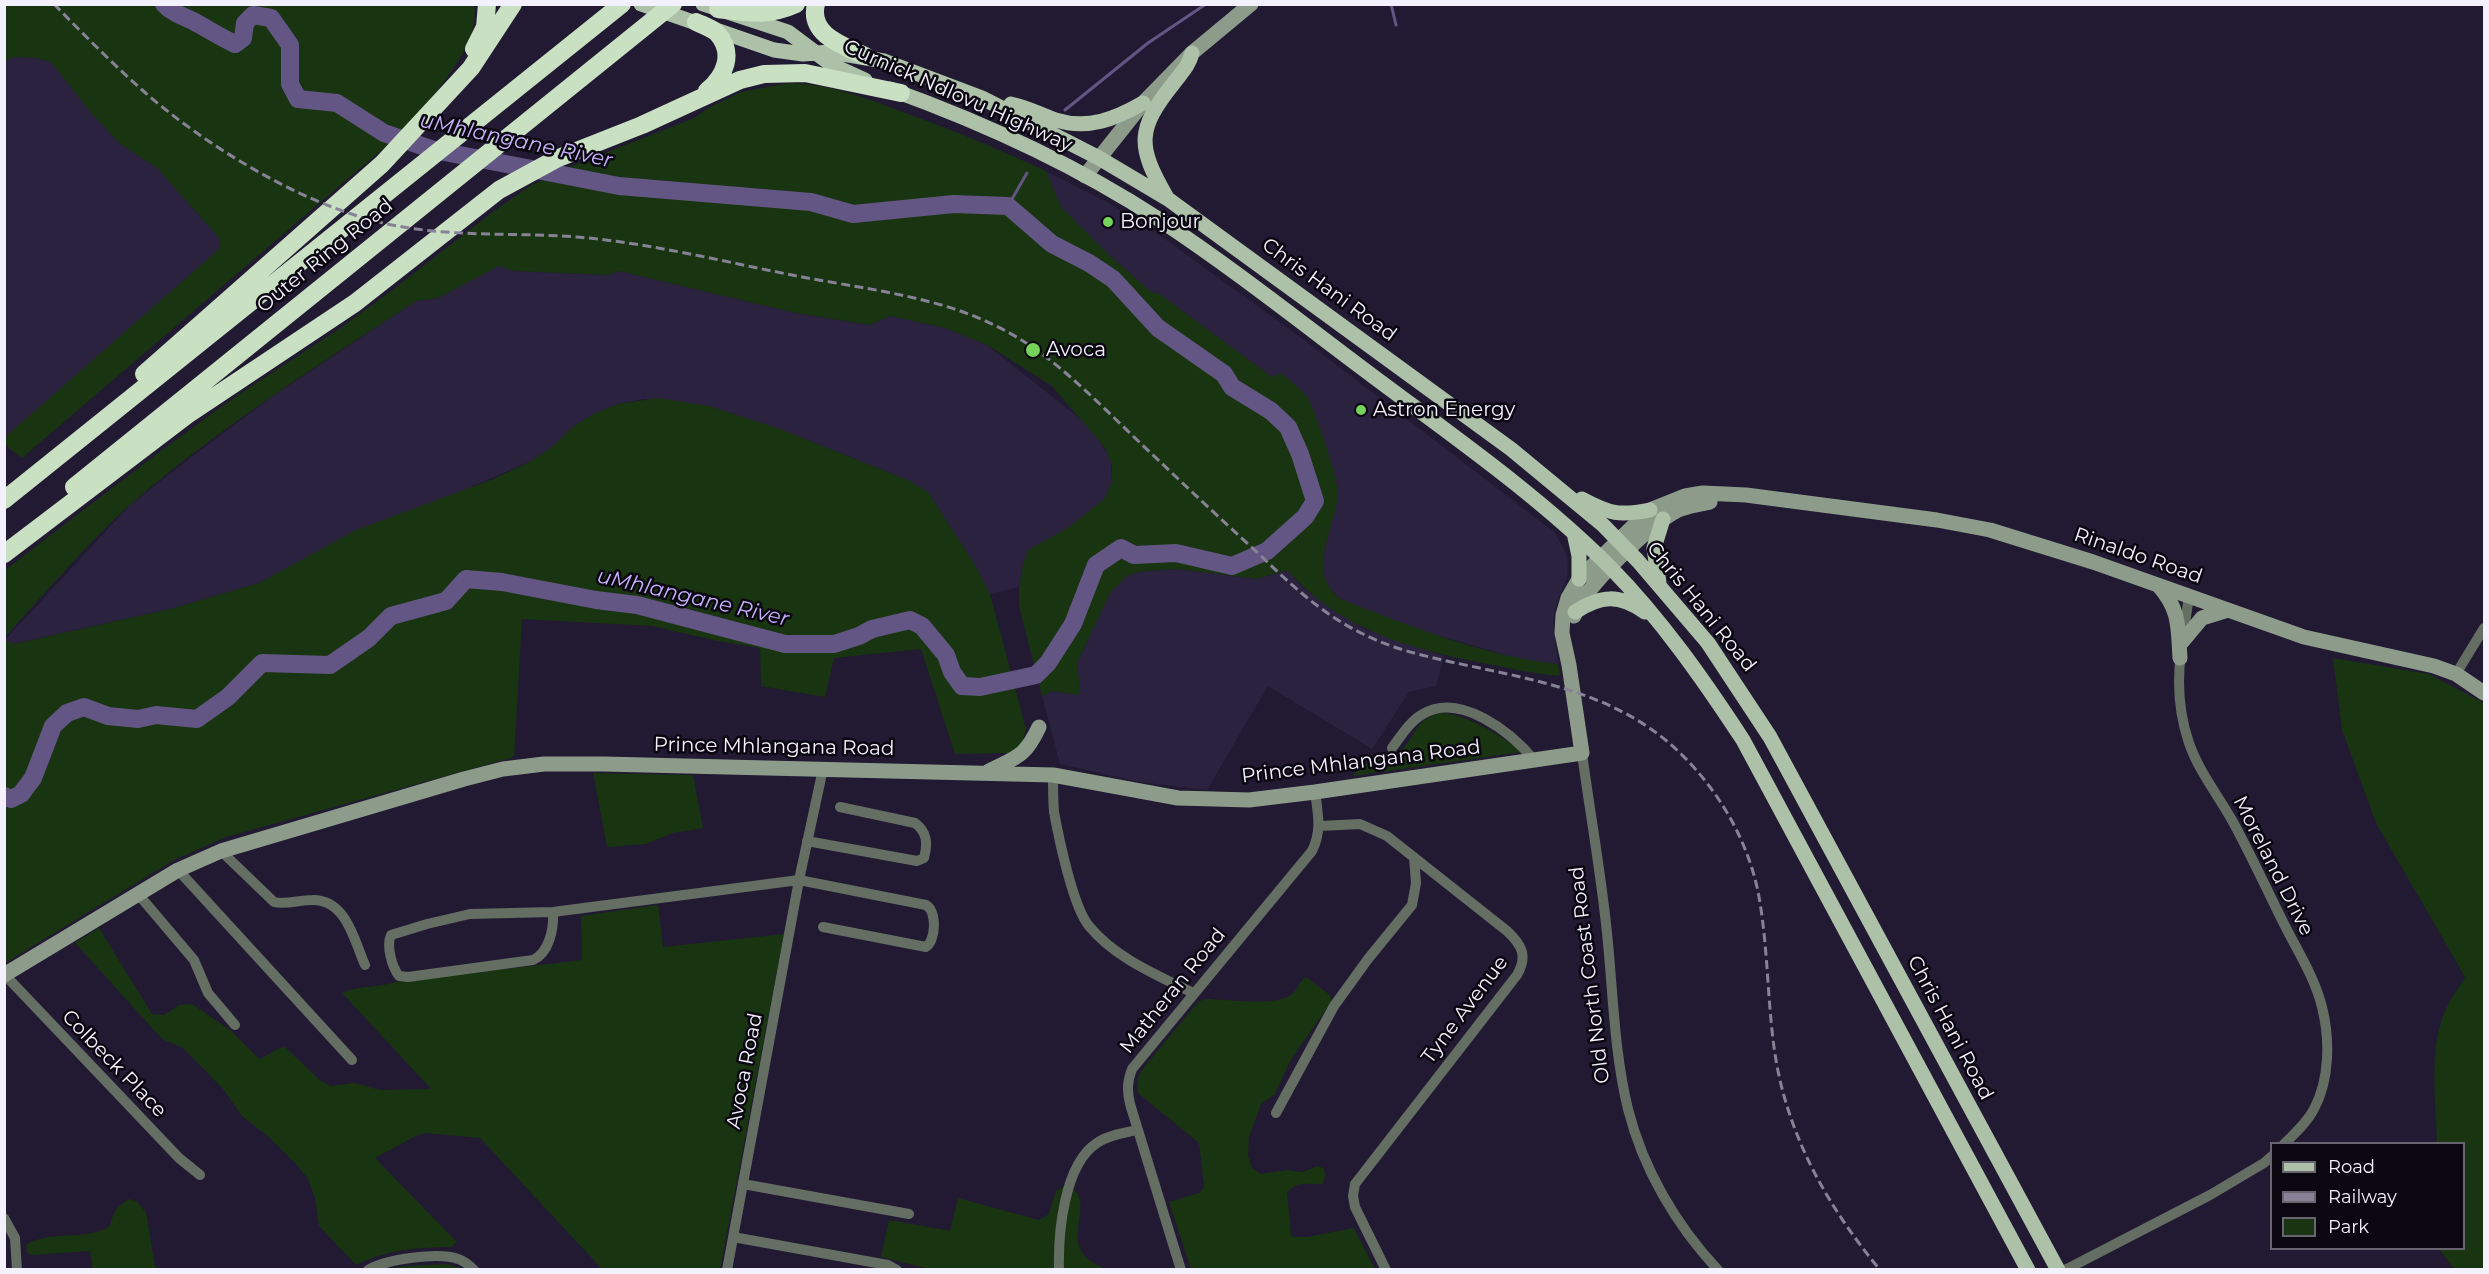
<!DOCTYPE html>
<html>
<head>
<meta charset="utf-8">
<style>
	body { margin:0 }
	#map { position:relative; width:2489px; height:1274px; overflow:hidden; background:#211a32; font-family:Montserrat,sans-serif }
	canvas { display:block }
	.frame { position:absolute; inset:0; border:6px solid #f4f1ff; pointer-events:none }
	.legend { position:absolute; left:2270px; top:1142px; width:195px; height:108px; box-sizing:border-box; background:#0a0711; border:2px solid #686570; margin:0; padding:8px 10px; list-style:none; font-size:18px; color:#f4f1ff }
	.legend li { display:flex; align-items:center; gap:12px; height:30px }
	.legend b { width:30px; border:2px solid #686570 }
</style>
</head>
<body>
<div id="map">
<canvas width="2489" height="1274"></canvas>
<div class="frame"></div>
<ul class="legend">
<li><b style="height:8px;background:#adc0a8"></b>Road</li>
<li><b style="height:8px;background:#878295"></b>Railway</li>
<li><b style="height:16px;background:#193411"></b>Park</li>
</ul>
</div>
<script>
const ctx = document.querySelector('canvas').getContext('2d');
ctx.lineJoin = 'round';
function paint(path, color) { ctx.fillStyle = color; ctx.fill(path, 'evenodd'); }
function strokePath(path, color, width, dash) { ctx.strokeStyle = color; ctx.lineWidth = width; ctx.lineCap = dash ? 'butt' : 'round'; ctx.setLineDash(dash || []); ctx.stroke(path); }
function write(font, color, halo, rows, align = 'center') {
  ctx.font = font + ' Montserrat,sans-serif'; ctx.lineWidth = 5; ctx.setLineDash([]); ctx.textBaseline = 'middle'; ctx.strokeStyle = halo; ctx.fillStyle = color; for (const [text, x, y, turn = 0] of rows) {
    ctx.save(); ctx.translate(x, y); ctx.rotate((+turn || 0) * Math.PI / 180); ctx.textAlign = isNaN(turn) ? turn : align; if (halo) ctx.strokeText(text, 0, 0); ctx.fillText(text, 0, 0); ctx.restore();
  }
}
paint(new Path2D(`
	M 15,57 L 34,58 L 51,62 L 91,113 L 120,144 L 157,168 L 213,231 L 219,238 L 220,245 L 218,250 L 5,438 L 5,61 Z
	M 1046,171 L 1105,201 L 1154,231 L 1304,340 L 1554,532 L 1565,550 L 1568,564 L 1567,578 L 1556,605 L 1553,621 L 1558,664 L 1523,660 L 1419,630 L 1340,599 L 1335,594 L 1326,583 L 1322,563 L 1338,488 L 1307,396 L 1272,377 L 1158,293 L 1151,292 L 1108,254 L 1061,207 Z
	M 499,265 L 514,271 L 608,275 L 619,271 L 796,313 L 870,325 L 890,316 L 945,328 L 987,345 L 1088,425 L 1111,458 L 1111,484 L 1104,499 L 1099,504 L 1069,527 L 1029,550 L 1023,564 L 1019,587 L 990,594 L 975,565 L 928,492 L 908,480 L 780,429 L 709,406 L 644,399 L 618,404 L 593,414 L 570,429 L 552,447 L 531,461 L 305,559 L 259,583 L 170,609 L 13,644 L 5,640 L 130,505 L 194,455 L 273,396 L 416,301 L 438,298 Z
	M 1178,569 L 1257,579 L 1288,570 L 1302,587 L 1362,628 L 1444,656 L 1436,686 L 1409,692 L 1372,749 L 1268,686 L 1207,790 L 1140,782 L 1060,764 L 1042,696 L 1053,691 L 1078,695 L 1080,691 L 1077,663 L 1110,593 L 1121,580 L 1128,575 L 1143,571 Z`), '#2b2240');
paint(new Path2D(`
	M 5,5 L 474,5 C 483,48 420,111 392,141 L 22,458 L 5,445 L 4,438 L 218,250 C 222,242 219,237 213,231 L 157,168 L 120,144 L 91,113 L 51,62 L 34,58 L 15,57 L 5,61 Z
	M 789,83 C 829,84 863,97 900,111 C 950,129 998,149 1046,171 L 1061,207 L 1108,254 L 1151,292 L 1158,293 L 1272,377 L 1281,373 C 1289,380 1299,387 1306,395 C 1313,403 1338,479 1338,491 C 1337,529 1304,568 1340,599 C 1411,626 1483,656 1558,664 L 1560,676 C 1534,674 1508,668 1483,663 C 1409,649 1339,629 1287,570 L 1257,579 L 1178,569 L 1143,571 L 1128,575 L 1110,593 L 1077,663 L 1080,692 L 1078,695 L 1053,691 L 1042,696 L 1019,606 L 1019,587 L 1023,564 L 1028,550 L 1069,527 L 1104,499 L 1111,484 L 1112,465 L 1105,448 L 1052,386 L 987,345 L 945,328 L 890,316 L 870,325 L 796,313 L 619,271 L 608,275 L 514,271 L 499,266 L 438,298 L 416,301 C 319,365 218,428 130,505 C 87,543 44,595 5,637 L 5,570 L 162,450 L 235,397 L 336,331 L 387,294 L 494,211 L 530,186 L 569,167 L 692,119 L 712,106 L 741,92 Z
	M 658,398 L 709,406 L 780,429 L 908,480 L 928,492 L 975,565 L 990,594 L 1026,729 L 1022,744 L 1010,753 L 955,754 L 921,649 L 834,658 L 825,697 L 761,686 L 760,648 L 718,641 L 652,626 L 522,619 L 514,757 L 226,837 L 174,860 L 5,963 L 5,640 L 14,644 L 170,609 L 259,583 L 356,530 L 493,479 L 531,461 L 552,447 L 570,429 L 593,414 L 618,404 Z
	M 2333,658 L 2429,674 L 2484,703 L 2484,1269 L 2454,1269 L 2439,1249 L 2464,1248 L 2464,1144 L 2437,1143 C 2436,1103 2428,1046 2446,1009 C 2451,998 2459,988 2465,977 L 2376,823 L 2342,730 Z
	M 1441,713 C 1464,713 1504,737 1522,752 L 1353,776 C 1359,769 1366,761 1375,758 C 1382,755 1390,757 1397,753 C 1417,740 1412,719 1441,713 Z
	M 593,773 L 693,775 L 703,828 L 673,833 L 646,844 L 607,847 Z
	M 658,905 L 663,947 L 784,934 L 720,1269 L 602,1269 L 480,1138 L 426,1133 L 416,1136 L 375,1158 L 457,1242 L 451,1247 C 417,1247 387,1250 356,1265 L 319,1226 L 315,1198 L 308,1179 L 297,1165 L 271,1139 L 242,1116 L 223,1089 L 183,1048 L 162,1039 L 75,943 L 99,928 L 152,1014 L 164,1015 L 179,1005 L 192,1004 L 230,1030 L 259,1059 C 269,1056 274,1048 285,1047 L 321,1081 L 331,1086 L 355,1083 L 380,1090 L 431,1089 L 342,993 C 360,985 377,988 396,982 L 582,960 L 581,916 Z
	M 1306,977 L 1330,995 L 1332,1001 L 1292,1058 L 1274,1095 L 1261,1104 L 1249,1137 L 1248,1156 L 1252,1168 L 1261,1174 L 1287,1170 L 1303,1172 L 1317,1166 L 1323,1168 L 1326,1175 L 1322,1184 C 1308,1184 1297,1181 1287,1192 L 1291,1234 L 1293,1237 L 1307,1237 L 1354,1228 L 1375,1269 L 1191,1269 L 1169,1202 L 1199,1193 L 1204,1187 L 1199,1143 L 1138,1093 L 1138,1078 L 1141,1071 L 1198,1002 L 1205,999 C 1226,999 1275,1007 1291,995 C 1297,990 1299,982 1306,977 Z
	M 1064,1186 C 1097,1192 1068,1230 1082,1252 C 1086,1260 1098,1265 1105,1269 L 930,1269 L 881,1257 L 889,1220 L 950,1231 L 958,1198 L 1039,1220 L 1049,1214 L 1056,1191 Z
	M 129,1199 L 136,1201 L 146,1212 L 155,1267 L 164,1269 L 93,1269 L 90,1251 L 31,1255 L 27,1252 L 26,1245 C 51,1229 85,1242 110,1226 C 113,1212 117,1206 129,1199 Z
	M 445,1264 L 466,1269 L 385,1269 L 407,1266 Z`), '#193411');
strokePath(new Path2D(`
	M 1391,4 L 1396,25
	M 1065,110 L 1148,43 L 1206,4
	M 1008,206 L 1027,173`), '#635584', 3);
strokePath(new Path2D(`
	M 4,796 L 11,799 L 21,794 L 33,778 L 53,726 L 67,713 L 84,707 L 108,716 L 138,719 L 156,715 L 197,719 L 228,697 L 262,663 L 330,665 L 369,638 L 391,616 L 446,601 L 466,579 L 502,582 L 596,600 L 637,605 L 785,644 L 834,644 L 859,636 L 872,629 L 910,620 L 922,626 L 946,655 L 952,672 L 962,686 L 980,687 L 1036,675 L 1048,663 L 1073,624 L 1096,565 L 1121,548 L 1134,555 L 1176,553 L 1232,566 L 1267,551 L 1305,517 L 1315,501 L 1300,454 L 1288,427 L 1271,411 L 1232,387 L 1224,374 L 1158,328 L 1113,279 L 1089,263 L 1052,244 L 1008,206 L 954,204 L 853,214 L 811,202 L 619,186 L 434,150 L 384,133 L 337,103 L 298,99 L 290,84 L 290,45 L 271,18 L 253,15 L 245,23 L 243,38 L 235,44 C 220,37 208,29 193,21 C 183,16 172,13 164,4`), '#635584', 18);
strokePath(new Path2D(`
	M 2183,637 L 2189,596
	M 2181,653 C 2177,683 2179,714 2189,743 C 2199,772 2218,795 2233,822 C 2251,855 2267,890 2284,924 C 2297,950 2315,978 2322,1007 C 2330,1039 2330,1079 2314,1109 C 2307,1123 2295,1133 2284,1144
	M 2456,674 L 2484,628
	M 1392,748 C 1401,736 1410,721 1423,714 C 1460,692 1511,732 1534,760
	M 1582,753 C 1590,813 1601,873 1607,933 C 1613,991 1614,1052 1628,1109 C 1643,1169 1676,1225 1718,1270
	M 1053,775 C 1053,787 1053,800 1054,812 C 1059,839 1073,907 1089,926 C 1115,958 1157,975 1193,993
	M 1320,826 L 1360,824 L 1387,836 L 1507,931 C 1522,945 1528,956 1517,975 L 1355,1184 L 1353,1196 L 1355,1207 L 1386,1270
	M 807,841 L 917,861 L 924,858 C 928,843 927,832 915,823 L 840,807
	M 221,851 L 274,902 C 286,905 299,900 312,900 C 346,899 354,940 365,965
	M 178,870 L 352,1060
	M 138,894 L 194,960 L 208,993 L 235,1025
	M 553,912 C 554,929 549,953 533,960 L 408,977 L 399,976 C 392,967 386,946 391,935 L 427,924 L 470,914 L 553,912 L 799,880 L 926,905 C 937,912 936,940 926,947 L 823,927
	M 5,975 L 179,1158 L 200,1175
	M 1276,1113 L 1334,1006 L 1368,959 L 1412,905 L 1416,883 L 1414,857
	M 743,1184 L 909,1214
	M 4,1218 L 15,1238 L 17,1270
	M 733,1237 L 888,1265 L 897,1270
	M 368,1270 C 386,1259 439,1252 458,1259 C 465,1261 469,1265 474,1270
	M 727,1270 L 799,880 L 823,769
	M 1059,1270 C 1058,1233 1064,1164 1097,1143 C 1108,1135 1124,1133 1137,1130
	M 1181,1270 L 1130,1104 C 1127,1091 1127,1082 1132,1069 L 1312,851 C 1322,831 1318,814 1315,792
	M 2065,1270 L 2210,1195 L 2264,1163 L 2272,1156`), '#656e63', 10);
strokePath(new Path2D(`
	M 1085,176 L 1143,103 L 1192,53 L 1251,4
	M 2159,586 C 2180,610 2178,627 2180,658
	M 1574,616 C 1585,587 1649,525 1678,510 C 1688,506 1699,504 1710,502
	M 2182,642 L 2202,618 L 2228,610
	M 989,771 C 1017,757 1025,757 1039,727
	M 4,975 L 178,870 L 221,851 L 464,779 L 503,769 L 544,764 L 604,764 L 1053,775 L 1178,798 L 1249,800 L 1315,792 L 1582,753 L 1569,665 L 1562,633 L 1563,615 L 1568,598 L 1579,579 L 1650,510 L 1685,496 L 1703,493 L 1746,495 L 1937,520 L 1990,530 L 2093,562 L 2304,637 L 2434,666 L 2456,674 L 2484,693`), '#8d9c8a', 15);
strokePath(new Path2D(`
	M 641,4 L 774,50 L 803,54 L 831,52 L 884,61 L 982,98 L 1099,158 L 1168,199 L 1511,449 L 1603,525 L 1638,561 L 1708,643 L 1770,737 L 2058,1270
	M 703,4 L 788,32 L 832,65 L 865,80
	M 890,89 C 984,123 1076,165 1160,220 C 1228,265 1293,316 1358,365 C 1444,430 1534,491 1610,567 C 1661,619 1703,679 1743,740 L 2028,1270
	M 1011,104 C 1027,107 1041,115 1056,120 C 1088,130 1115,119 1143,103
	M 1166,196 C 1137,146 1137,129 1173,84 C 1181,73 1189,66 1192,53
	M 1582,499 C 1610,514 1619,516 1650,510
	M 1574,533 L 1579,556 L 1579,579
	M 1659,583 L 1654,548 L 1663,519
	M 1575,612 C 1601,595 1619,594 1645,612`), '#adc0a8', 15);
strokePath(new Path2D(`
	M 816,4 C 808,35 844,46 865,56
	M 718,9 C 748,13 767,17 796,4
	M 696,22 C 702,25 712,28 717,33 C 735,53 725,76 707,91
	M 474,49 L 485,27 L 487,4
	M 144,374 L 382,164 L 471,68 L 513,4
	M 74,487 L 673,4
	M 4,500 L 622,4
	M 4,554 L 187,415 L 355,303 L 499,190 L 556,159 L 642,125 L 740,80 L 764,74 L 805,73 L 901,93`), '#c9e0c3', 18);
strokePath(new Path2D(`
	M 54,4 C 82,33 111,62 141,89 C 204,145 301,204 383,223 C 447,238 512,232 577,237 C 649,243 721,261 792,275 C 857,288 932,295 992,324 C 1048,350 1090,395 1134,437 C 1175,476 1216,515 1258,553 C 1290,584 1323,615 1363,634 C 1393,649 1424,656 1456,663 C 1535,680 1617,693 1678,751 C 1719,790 1749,842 1759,897 C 1769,953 1767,1011 1777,1066 C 1792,1144 1830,1209 1880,1270`), '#878295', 3, [9, 4.5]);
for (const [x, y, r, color] of [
	[1108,222,6,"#75d25b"],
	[1033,350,8,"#75d25b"],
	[1361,410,6,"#75d25b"]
]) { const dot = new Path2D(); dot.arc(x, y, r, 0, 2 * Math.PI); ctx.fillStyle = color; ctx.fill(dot); strokePath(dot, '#0a0711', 2); }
write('20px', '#f4f1ff', '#0a0711', [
	["Curnick Ndlovu Highway",958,96,24],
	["Outer Ring Road",325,256,-39],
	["Chris Hani Road",1329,290,36],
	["Rinaldo Road",2138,556,19],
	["Chris Hani Road",1701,607,51],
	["Prince Mhlangana Road",774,747,1],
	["Prince Mhlangana Road",1361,762,-7],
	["Moreland Drive",2273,866,63],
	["Old North Coast Road",1590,975,-97],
	["Matheran Road",1173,991,-51],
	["Tyne Avenue",1465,1010,-53],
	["Chris Hani Road",1950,1028,62],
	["Colbeck Place",114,1064,46],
	["Avoca Road",745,1071,-79]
]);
write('20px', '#f4f1ff', '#0a0711', [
	["Bonjour",1120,222],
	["Avoca",1046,350],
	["Astron Energy",1373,410]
], 'left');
write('italic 21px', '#c6b1fb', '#0a0711', [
	["uMhlangane River",516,141,12],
	["uMhlangane River",693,598,13]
]);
</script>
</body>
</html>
